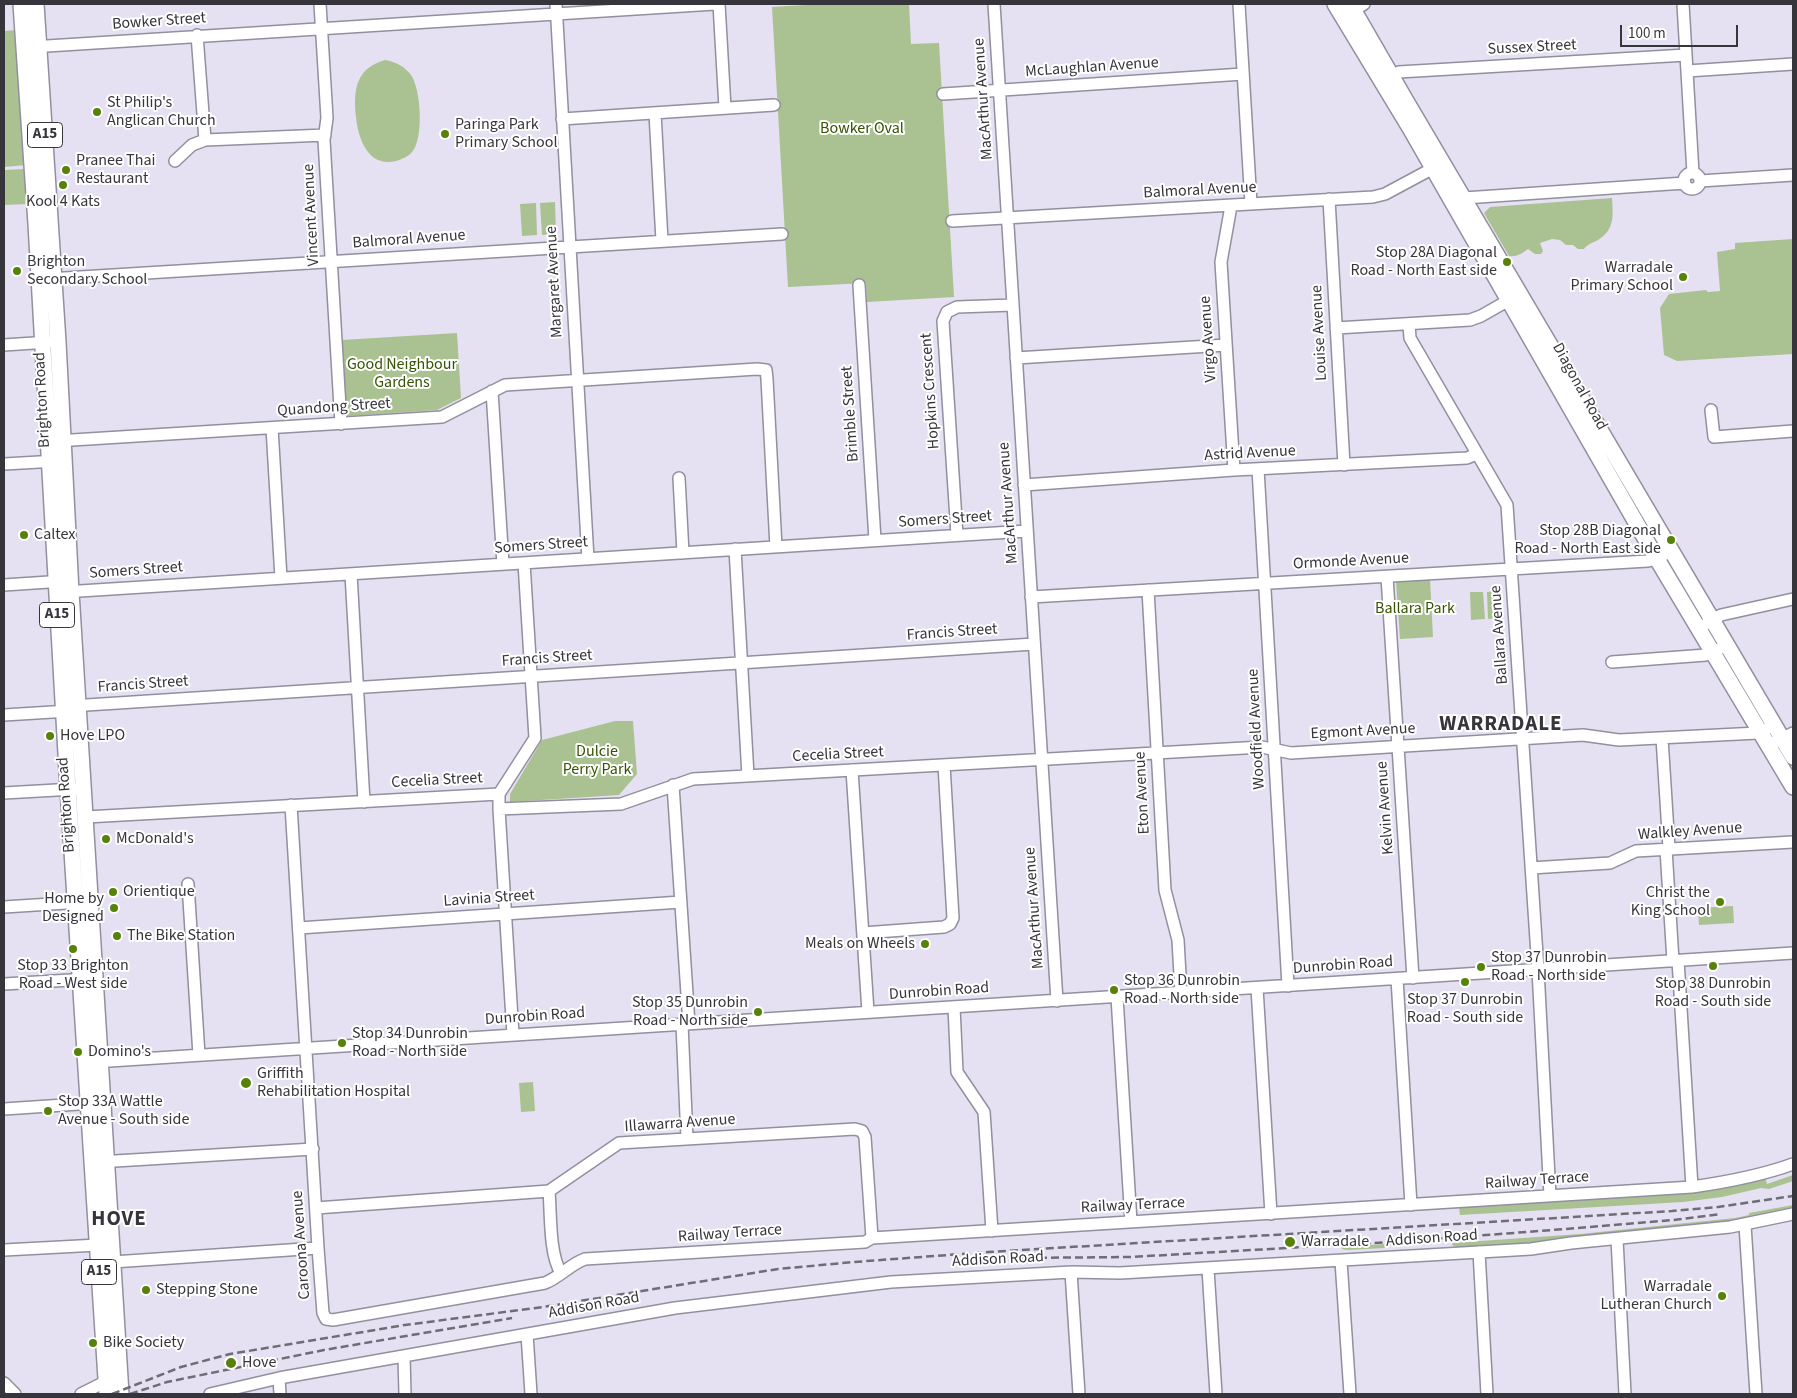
<!DOCTYPE html>
<html>
<head>
<meta charset="utf-8">
<style>
	body { margin:0 }
	#map { position:relative; width:1797px; height:1398px; overflow:hidden; background:#e5e1f2; font-family:"Source Sans 3",sans-serif }
	canvas { display:block }
	.frame { position:absolute; inset:0; border:5px solid #37353c; pointer-events:none }
	.scale { position:absolute; left:1620px; top:25px; width:118px; height:22px; box-sizing:border-box; border:2px solid #37353c; border-top:0; padding-left:6px; font-size:15px; line-height:18px; white-space:nowrap; color:#37353c; -webkit-text-stroke:4px #fff; paint-order:stroke }
</style>
</head>
<body>
<div id="map">
<canvas width="1797" height="1398"></canvas>
<div class="frame"></div>
<div class="scale">100 m</div>
</div>
<script>
const ctx = document.querySelector('canvas').getContext('2d');
ctx.lineJoin = 'round';
function paint(path, color) { ctx.fillStyle = color; ctx.fill(path, 'evenodd'); }
function strokePath(path, color, width, dash) { ctx.strokeStyle = color; ctx.lineWidth = width; ctx.lineCap = dash ? 'butt' : 'round'; ctx.setLineDash(dash || []); ctx.stroke(path); }
function write(font, color, halo, rows, align = 'center') {
  ctx.font = font + ' "Source Sans 3",sans-serif'; ctx.lineWidth = 4; ctx.setLineDash([]); ctx.textBaseline = 'middle'; ctx.strokeStyle = halo; ctx.fillStyle = color; for (const [text, x, y, turn = 0] of rows) {
    ctx.save(); ctx.translate(x, y); ctx.rotate((+turn || 0) * Math.PI / 180); ctx.textAlign = isNaN(turn) ? turn : align; if (halo) ctx.strokeText(text, 0, 0); ctx.fillText(text, 0, 0); ctx.restore();
  }
}
paint(new Path2D(`
	M 824,4 L 909,4 L 911,44 L 939,43 L 954,297 L 867,302 L 866,283 L 788,287 L 772,7 Z
	M 17,30 L 26,165 L 4,167 L 4,31 Z
	M 385,60 C 396,62 404,66 411,75 C 421,89 424,139 412,152 C 408,157 402,159 396,161 C 368,168 358,138 356,117 C 353,90 356,68 385,60 Z
	M 25,169 L 27,204 L 4,205 L 4,170 Z
	M 1612,198 C 1613,215 1615,230 1598,240 C 1593,243 1587,244 1584,249 L 1578,249 L 1573,245 L 1566,245 L 1560,240 L 1552,239 L 1540,243 L 1543,251 L 1541,254 L 1535,254 L 1528,249 C 1521,254 1517,257 1509,256 L 1484,213 L 1490,207 Z
	M 555,202 L 556,234 L 542,235 L 540,203 Z
	M 536,203 L 537,235 L 522,236 L 520,204 Z
	M 1793,239 L 1793,354 L 1677,361 L 1664,355 L 1660,308 L 1669,294 L 1706,290 L 1708,292 L 1720,291 L 1717,252 L 1735,249 L 1735,243 Z
	M 457,333 L 461,398 L 437,410 L 347,416 L 342,340 Z
	M 1430,579 L 1433,637 L 1400,639 L 1396,581 Z
	M 1499,591 L 1500,618 L 1488,619 L 1487,592 Z
	M 1470,592 L 1483,592 L 1485,619 L 1471,620 Z
	M 615,721 L 633,721 L 637,774 L 619,795 L 510,802 L 510,794 L 542,740 Z
	M 1733,906 L 1734,923 L 1699,925 L 1698,908 Z
	M 533,1082 L 535,1111 L 521,1112 L 519,1083 Z
	M 1793,1175 L 1793,1181 L 1769,1189 L 1761,1188 L 1722,1197 L 1683,1202 L 1460,1215 L 1459,1207 L 1765,1177 L 1767,1184 Z
	M 1793,1205 L 1793,1209 L 1722,1223 L 1571,1237 L 1528,1243 L 1458,1248 L 1452,1245 L 1452,1243 L 1580,1234 L 1735,1218 L 1749,1215 L 1749,1213 Z
	M 1385,1244 L 1385,1248 L 1347,1250 L 1342,1249 L 1342,1247 Z`), '#aac192');
const minor = new Path2D(`
	M 320,4 L 327,118 L 324,140 L 341,424
	M 556,4 L 588,559
	M 719,4 L 725,108
	M 994,4 L 1057,1001
	M 1239,4 L 1251,204
	M 1683,4 L 1693,173
	M 1347,15 L 1364,4
	M 197,35 L 205,140 L 325,135
	M 31,47 L 715,4
	M 1687,71 L 1793,64
	M 1385,78 L 1399,72 L 1686,55
	M 943,94 L 1243,74
	M 655,113 L 662,241
	M 562,119 L 774,105
	M 175,161 L 192,145 L 205,140
	M1684 181a8 8 0 1 1 16 0a8 8 0 1 1-16 0Z
	M 1700,181 L 1793,175
	M 1329,199 L 1344,465
	M 1458,201 L 1464,198 L 1685,183
	M 1231,206 L 1221,262 L 1234,470
	M 952,221 L 1373,197 L 1385,194 L 1439,165
	M 48,279 L 782,234
	M 859,285 L 875,540
	M 1409,324 L 1410,338 L 1507,505 L 1538,970 L 1550,1196
	M 1336,328 L 1470,320 L 1481,316 L 1516,296
	M 4,345 L 49,342
	M 1016,358 L 1226,345
	M 492,391 L 503,564
	M 1711,410 L 1714,437 L 1793,431
	M 272,428 L 281,578
	M 56,441 L 442,417 L 505,385 L 757,369 L 766,370 L 767,379 L 776,547
	M 4,464 L 57,461
	M 1258,469 L 1288,986
	M 679,478 L 683,553
	M 1024,485 L 1234,470 L 1467,458 L 1477,454
	M 957,535 L 943,321 L 947,312 L 957,307 L 1013,305
	M 735,549 L 748,776
	M 351,574 L 364,802
	M 1387,577 L 1413,978
	M 4,585 L 64,581
	M 1148,590 L 1165,890 L 1178,940 L 1181,993
	M 64,592 L 1027,531
	M 1031,597 L 1648,561 L 1657,559 L 1670,551
	M 1699,628 L 1721,615 L 1793,599
	M 1612,662 L 1706,655 L 1719,649
	M 71,706 L 1034,644
	M 4,715 L 69,711
	M 1662,738 L 1669,848
	M 1775,742 L 1793,733
	M 852,770 L 868,1012
	M 673,785 L 689,1024
	M 4,793 L 74,789
	M 499,794 L 535,738 L 524,563
	M 291,805 L 318,1248 L 323,1313 L 326,1319 L 333,1320 L 545,1283 C 560,1277 569,1265 585,1259 L 865,1242 L 872,1238 L 1692,1187 C 1727,1182 1760,1176 1793,1164
	M 499,809 L 513,1035
	M 86,817 L 499,794 L 499,809 L 621,804 L 693,779 L 1262,747 L 1291,753 L 1583,735 L 1619,740 L 1758,733 L 1766,729
	M 1666,849 L 1673,961
	M 1531,868 L 1610,863 L 1636,851 L 1793,842
	M 188,884 L 199,1055
	M 4,907 L 82,902
	M 299,928 L 681,902
	M 863,933 L 944,927 L 950,924 L 953,918 L 944,765
	M 1678,960 L 1692,1187
	M 1397,979 L 1411,1205
	M 4,984 L 87,979
	M 1257,988 L 1271,1214
	M 1117,997 L 1131,1222
	M 954,1007 L 957,1072 L 984,1112 L 992,1231
	M 682,1024 L 687,1139
	M 94,1062 L 1793,953
	M 4,1109 L 94,1103
	M 99,1162 L 313,1149
	M 549,1191 C 551,1214 549,1254 561,1273
	M 316,1208 L 549,1191 L 619,1143 L 855,1129 L 862,1131 L 865,1137 L 872,1238
	M 1745,1225 L 1756,1394
	M 1617,1239 L 1625,1394
	M 4,1250 L 98,1245
	M 1479,1252 L 1487,1394
	M 1341,1261 L 1350,1394
	M 113,1262 L 318,1248
	M 1208,1269 L 1216,1394
	M 1071,1272 L 1079,1394
	M 527,1334 L 531,1394
	M 404,1356 L 405,1394
	M 279,1378 L 280,1394
	M 4,1383 L 15,1394
	M 81,1394 L 111,1379
	M 210,1394 L 279,1378 L 675,1308 L 891,1282 L 1071,1272 L 1120,1273 L 1531,1249 L 1571,1243 L 1730,1227 L 1793,1214`);
const major = new Path2D(`
	M 21,4 L 36,224 L 68,789 L 107,1394
	M 36,4 L 58,342 L 71,592 L 121,1394
	M 1335,4 L 1410,128 L 1657,559 L 1793,787
	M 1350,4 L 1406,101 L 1793,757`);
strokePath(minor, '#928f9f', 14);
strokePath(major, '#928f9f', 18);
strokePath(minor, '#fff', 11);
strokePath(major, '#fff', 15);
strokePath(new Path2D(`
	M 1015,1258 L 1131,1257 L 1408,1241 L 1565,1229 L 1673,1220 L 1721,1214
	M 112,1394 L 181,1367 L 230,1354 L 405,1325 L 543,1307 L 778,1269 L 854,1262 L 988,1252 L 1672,1211 L 1718,1207 L 1793,1196
	M 130,1394 L 167,1382 L 324,1350 L 512,1318`), '#6f6c77', 2.5, [8, 4]);
for (const [x, y, r, color] of [
	[97,112,5,"#578209"],
	[445,134,5,"#578209"],
	[66,170,5,"#578209"],
	[63,185,5,"#578209"],
	[1507,262,5,"#578209"],
	[17,271,5,"#578209"],
	[1683,277,5,"#578209"],
	[24,535,5,"#578209"],
	[1671,540,5,"#578209"],
	[50,736,5,"#578209"],
	[106,839,5,"#578209"],
	[113,892,5,"#578209"],
	[1720,902,5,"#578209"],
	[114,908,5,"#578209"],
	[117,936,5,"#578209"],
	[925,944,5,"#578209"],
	[73,949,5,"#578209"],
	[1713,966,5,"#578209"],
	[1481,967,5,"#578209"],
	[1465,982,5,"#578209"],
	[1114,990,5,"#578209"],
	[758,1012,5,"#578209"],
	[342,1043,5,"#578209"],
	[78,1052,5,"#578209"],
	[246,1083,6,"#578209"],
	[48,1111,5,"#578209"],
	[1290,1242,6,"#578209"],
	[146,1290,5,"#578209"],
	[1722,1296,5,"#578209"],
	[93,1343,5,"#578209"],
	[231,1363,6,"#578209"]
]) { const dot = new Path2D(); dot.arc(x, y, r, 0, 2 * Math.PI); ctx.fillStyle = color; ctx.fill(dot); strokePath(dot, '#fff', 2); }
for (const [x, y, w] of [
	[45,135,35],
	[57,615,35],
	[99,1272,35]
]) { const box = new Path2D(); box.roundRect(x - w / 2, y - 12.5, w, 25, 4); ctx.fillStyle = '#fff'; ctx.fill(box); strokePath(box, '#37353c', 1); }
write('bold 15px', '#37353c', null, [
	["A15",45,135],
	["A15",57,615],
	["A15",99,1272]
]);
write('16px', '#37353c', '#fff', [
	["Bowker Street",159,22,-4],
	["Sussex Street",1532,48,-3],
	["McLaughlan Avenue",1092,68,-4],
	["MacArthur Avenue",984,99,-94],
	["Balmoral Avenue",1200,191,-3],
	["Vincent Avenue",312,215,-93],
	["Balmoral Avenue",409,240,-4],
	["Margaret Avenue",555,282,-93],
	["Louise Avenue",1320,333,-93],
	["Virgo Avenue",1209,339,-94],
	["Diagonal Road",1579,387,61],
	["Hopkins Crescent",931,391,-94],
	["Brighton Road",43,400,-93],
	["Quandong Street",334,408,-4],
	["Brimble Street",851,414,-94],
	["Astrid Avenue",1250,454,-3],
	["MacArthur Avenue",1009,503,-94],
	["Somers Street",945,520,-4],
	["Somers Street",541,546,-4],
	["Ormonde Avenue",1351,562,-3],
	["Somers Street",136,571,-4],
	["Francis Street",952,633,-4],
	["Ballara Avenue",1500,635,-94],
	["Francis Street",547,659,-4],
	["Francis Street",143,685,-4],
	["Woodfield Avenue",1257,729,-93],
	["Egmont Avenue",1363,732,-3],
	["Cecelia Street",838,755,-3],
	["Cecelia Street",437,781,-3],
	["Eton Avenue",1143,793,-93],
	["Brighton Road",67,805,-94],
	["Kelvin Avenue",1386,808,-94],
	["Walkley Avenue",1690,832,-4],
	["Lavinia Street",489,899,-4],
	["MacArthur Avenue",1035,908,-94],
	["Dunrobin Road",1343,966,-4],
	["Dunrobin Road",939,992,-4],
	["Dunrobin Road",535,1017,-4],
	["Illawarra Avenue",680,1124,-4],
	["Railway Terrace",1537,1181,-4],
	["Railway Terrace",1133,1206,-3],
	["Railway Terrace",730,1234,-4],
	["Addison Road",1432,1239,-4],
	["Caroona Avenue",302,1245,-94],
	["Addison Road",998,1260,-3],
	["Addison Road",594,1306,-10]
]);
write('16px', '#37353c', '#fff', [
	["St Philip's",107,103],
	["Anglican Church",107,121],
	["Paringa Park",455,125],
	["Primary School",455,143],
	["Pranee Thai",76,161],
	["Restaurant",76,179],
	["Kool 4 Kats",63,202,"center"],
	["Stop 28A Diagonal",1497,253,"right"],
	["Road - North East side",1497,271,"right"],
	["Brighton",27,262],
	["Secondary School",27,280],
	["Warradale",1673,268,"right"],
	["Primary School",1673,286,"right"],
	["Stop 28B Diagonal",1661,531,"right"],
	["Road - North East side",1661,549,"right"],
	["Caltex",34,535],
	["Hove LPO",60,736],
	["McDonald's",116,839],
	["Orientique",123,892],
	["Christ the",1710,893,"right"],
	["King School",1710,911,"right"],
	["Home by",104,899,"right"],
	["Designed",104,917,"right"],
	["The Bike Station",127,936],
	["Meals on Wheels",915,944,"right"],
	["Stop 37 Dunrobin",1491,958],
	["Road - North side",1491,976],
	["Stop 33 Brighton",73,966,"center"],
	["Road - West side",73,984,"center"],
	["Stop 36 Dunrobin",1124,981],
	["Road - North side",1124,999],
	["Stop 38 Dunrobin",1713,984,"center"],
	["Road - South side",1713,1002,"center"],
	["Stop 37 Dunrobin",1465,1000,"center"],
	["Road - South side",1465,1018,"center"],
	["Stop 35 Dunrobin",748,1003,"right"],
	["Road - North side",748,1021,"right"],
	["Stop 34 Dunrobin",352,1034],
	["Road - North side",352,1052],
	["Domino's",88,1052],
	["Griffith",257,1074],
	["Rehabilitation Hospital",257,1092],
	["Stop 33A Wattle",58,1102],
	["Avenue - South side",58,1120],
	["Warradale",1301,1242],
	["Warradale",1712,1287,"right"],
	["Lutheran Church",1712,1305,"right"],
	["Stepping Stone",156,1290],
	["Bike Society",103,1343],
	["Hove",242,1363]
], 'left');
write('16px', '#355200', '#fff', [
	["Bowker Oval",862,129],
	["Good Neighbour",402,365],
	["Gardens",402,383],
	["Ballara Park",1415,609],
	["Dulcie",597,752],
	["Perry Park",597,770]
]);
ctx.letterSpacing = '1px';
write('bold 21px', '#37353c', '#fff', [
	["WARRADALE",1501,725],
	["HOVE",119,1220]
]);
ctx.letterSpacing = '0px';
</script>
</body>
</html>
